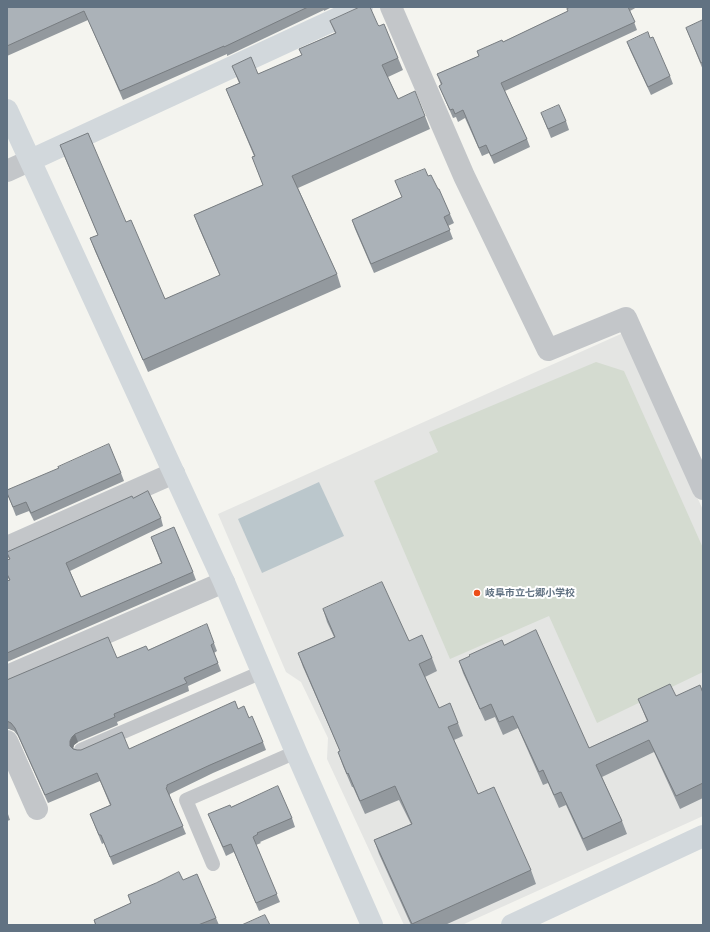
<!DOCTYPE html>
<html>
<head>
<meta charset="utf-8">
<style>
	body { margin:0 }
	#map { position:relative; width:710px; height:932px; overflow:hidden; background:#f4f4ef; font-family:"Noto Sans",sans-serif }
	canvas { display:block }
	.frame { position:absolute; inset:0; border:8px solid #617282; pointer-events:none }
</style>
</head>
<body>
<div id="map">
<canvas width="710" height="932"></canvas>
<div class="frame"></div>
</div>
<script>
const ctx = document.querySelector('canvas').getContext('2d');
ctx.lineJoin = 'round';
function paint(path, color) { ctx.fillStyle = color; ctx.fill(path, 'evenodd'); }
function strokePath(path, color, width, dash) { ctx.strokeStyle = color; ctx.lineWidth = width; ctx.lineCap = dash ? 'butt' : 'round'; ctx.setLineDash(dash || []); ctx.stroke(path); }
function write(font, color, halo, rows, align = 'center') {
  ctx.font = font + ' "Noto Sans","Noto Sans JP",sans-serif'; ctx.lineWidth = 4; ctx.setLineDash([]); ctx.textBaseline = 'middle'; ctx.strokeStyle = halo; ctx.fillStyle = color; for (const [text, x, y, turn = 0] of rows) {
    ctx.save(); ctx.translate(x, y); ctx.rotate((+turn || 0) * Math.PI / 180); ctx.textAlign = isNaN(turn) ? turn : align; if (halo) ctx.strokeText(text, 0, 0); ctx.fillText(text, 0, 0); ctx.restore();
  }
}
paint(new Path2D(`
	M 623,333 L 703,510 L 703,816 L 462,925 L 404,925 L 327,759 L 328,738 L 301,682 L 286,672 L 218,514 Z`), '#e4e5e3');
paint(new Path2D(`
	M 596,362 L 624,371 L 703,548 L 703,672 L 597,723 L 549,616 L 450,659 L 374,481 L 438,452 L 429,432 Z`), '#d4dbd0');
paint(new Path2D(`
	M 319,482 L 344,536 L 262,573 L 238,519 Z`), '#bbc7cc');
strokePath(new Path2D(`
	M 81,750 L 262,672
	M 213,864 L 186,800 L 296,752`), '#c3c6c9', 14);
strokePath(new Path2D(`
	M 391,7 L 464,176 L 548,350 L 626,318 L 703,489
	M 7,171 L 31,160
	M 7,547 L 174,473
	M 7,676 L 224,582
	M 7,741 L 37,809`), '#c3c6c9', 22);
strokePath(new Path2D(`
	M 7,110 L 224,582 L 296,752 L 372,925
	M 31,160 L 362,7
	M 512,925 L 703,836`), '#d2d8dc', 22);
paint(new Path2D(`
	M 7,7 L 332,7 L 324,11 L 324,10 L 227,56 L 227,54 L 123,100 L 88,20 L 7,56 Z
	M 571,7 L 637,7 L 630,11 L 637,30 L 505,91 L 527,139 L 530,147 L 494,164 L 489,153 L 482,156 L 465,118 L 458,122 L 456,117 L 453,118 L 439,86 L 441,85 L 437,74 L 479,56 L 477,51 L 503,42 L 568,11 Z
	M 703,20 L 703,70 L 686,28 Z
	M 330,21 L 378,25 L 398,58 L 403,70 L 388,77 L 398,99 L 425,116 L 430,129 L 298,188 L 337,274 L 341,287 L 148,372 L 95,251 L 90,238 L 98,235 L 65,158 L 60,145 L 126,222 L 165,299 L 220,276 L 199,228 L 194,215 L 263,185 L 252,157 L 254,156 L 231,101 L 226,89 L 239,83 L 232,66 L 258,74 L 302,56 L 299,49 L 335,33 Z
	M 650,38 L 670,76 L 673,84 L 651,95 L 630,50 L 627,42 Z
	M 541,113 L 566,121 L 569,130 L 551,138 Z
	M 428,176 L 438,189 L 450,214 L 454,223 L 448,226 L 453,239 L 374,273 L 355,229 L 352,220 L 402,197 L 395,181 Z
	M 121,473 L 124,481 L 34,521 L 29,511 L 16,516 L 7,493 Z
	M 133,498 L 161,518 L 163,526 L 70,571 L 81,597 L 161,563 L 151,537 L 193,572 L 196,580 L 7,662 L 7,581 L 9,580 L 7,575 L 7,560 L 9,559 L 7,554 Z
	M 323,609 L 409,641 L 432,658 L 437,671 L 425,677 L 439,708 L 458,723 L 463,736 L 454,740 L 478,794 L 531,870 L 536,884 L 445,925 L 411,925 L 379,854 L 374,840 L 411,824 L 399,800 L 365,814 L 353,787 L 352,787 L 343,766 L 338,752 L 340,751 L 303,667 L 298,653 L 334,637 L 327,622 Z
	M 214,643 L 217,651 L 214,653 L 221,671 L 188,686 L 189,691 L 117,722 L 118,725 L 78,742 L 74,745 L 73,748 L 77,750 L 129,749 L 238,709 L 249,718 L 263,742 L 266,750 L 213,773 L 170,794 L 170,796 L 186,834 L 113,865 L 104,843 L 102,844 L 90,814 L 110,805 L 100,781 L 48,803 L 18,736 L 14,731 L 9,729 L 7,729 L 7,680 L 117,658 L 148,650 Z
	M 504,645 L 589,748 L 647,721 L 638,699 L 676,696 L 703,693 L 703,798 L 680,809 L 654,752 L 602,777 L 622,821 L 627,834 L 587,851 L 566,805 L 559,808 L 548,783 L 543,785 L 518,728 L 503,735 L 495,717 L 485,721 L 463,673 L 459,661 Z
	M 231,807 L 292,818 L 295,827 L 260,842 L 261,843 L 256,845 L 280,902 L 259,911 L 234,852 L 226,856 L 208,814 Z
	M 7,811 L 10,820 L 7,821 Z
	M 183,880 L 216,918 L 219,925 L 95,925 L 94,920 L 131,903 L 128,895 Z`), '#93999e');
paint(new Path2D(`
	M 75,734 L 78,742 L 74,745 L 73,749 L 70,746 L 70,741 L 72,737 Z`), '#787d81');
const building = new Path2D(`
	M 7,7 L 308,7 L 224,47 L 224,46 L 120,91 L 84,11 L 7,46 Z
	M 360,7 L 370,7 L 378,25 L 379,26 L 384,24 L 398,58 L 382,65 L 398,99 L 415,91 L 425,116 L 292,176 L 337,274 L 143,360 L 90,238 L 98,235 L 60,145 L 88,133 L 126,222 L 131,220 L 165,299 L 220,275 L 194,215 L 263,185 L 252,157 L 255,156 L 226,89 L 240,83 L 232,66 L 251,57 L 258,74 L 302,55 L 299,49 L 336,33 L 330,21 Z
	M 571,7 L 628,7 L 635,22 L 501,83 L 527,139 L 491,156 L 486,145 L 479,148 L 463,110 L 455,114 L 453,109 L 450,110 L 439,86 L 442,84 L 437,74 L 479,56 L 477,51 L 502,40 L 503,42 L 568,11 L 567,9 Z
	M 703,20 L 703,62 L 701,63 L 686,28 Z
	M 648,32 L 650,38 L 653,37 L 670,76 L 648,87 L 627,42 Z
	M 559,105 L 566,121 L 548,129 L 541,113 Z
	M 425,169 L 428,176 L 431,175 L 438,189 L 439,189 L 450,214 L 444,217 L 450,230 L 371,264 L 352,220 L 402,197 L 395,181 Z
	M 109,444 L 121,473 L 31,513 L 26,502 L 13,507 L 7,493 L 7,490 L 59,468 L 58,467 Z
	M 148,491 L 161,518 L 66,563 L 81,597 L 162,563 L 151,537 L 174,527 L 193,572 L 7,653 L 7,581 L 10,580 L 7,574 L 7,560 L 10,559 L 7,553 L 7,552 L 132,496 L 133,498 Z
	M 382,582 L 409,641 L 422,635 L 432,658 L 419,664 L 439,708 L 450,703 L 458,723 L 448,727 L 478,794 L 494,787 L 531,870 L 412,924 L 374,840 L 412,824 L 395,786 L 360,801 L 348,773 L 347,774 L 338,752 L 340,751 L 298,653 L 335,637 L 323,609 Z
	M 207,624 L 214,643 L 211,645 L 218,663 L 184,678 L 187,683 L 114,714 L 115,717 L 75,734 L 72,737 L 70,741 L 70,746 L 73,749 L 77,750 L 81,750 L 122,732 L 129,749 L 235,701 L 238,709 L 244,706 L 249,718 L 252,716 L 263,742 L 210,765 L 167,785 L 167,787 L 166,788 L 183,826 L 110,857 L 101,835 L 99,835 L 90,814 L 111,805 L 97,773 L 45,795 L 15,728 L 11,723 L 7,721 L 7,680 L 9,679 L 108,637 L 117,658 L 146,646 L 148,650 Z
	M 536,630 L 589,748 L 648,721 L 638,699 L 670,684 L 676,696 L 700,685 L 703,693 L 703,783 L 676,796 L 649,740 L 596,765 L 622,821 L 583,839 L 561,792 L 554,795 L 543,770 L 539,772 L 513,716 L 499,722 L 491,704 L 480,709 L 459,661 L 470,656 L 469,655 L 502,640 L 504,645 Z
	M 278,786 L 292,818 L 257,833 L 258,834 L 253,837 L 277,894 L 256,903 L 231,844 L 223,847 L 208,814 L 230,805 L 231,807 Z
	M 179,872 L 183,880 L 197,874 L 216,918 L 198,925 L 96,925 L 94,920 L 131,903 L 128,895 L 156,883 Z
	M 265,915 L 270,925 L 242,925 Z`);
paint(building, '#abb2b8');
strokePath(building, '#787d81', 1);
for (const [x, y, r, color] of [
	[477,593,4,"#ec4d17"]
]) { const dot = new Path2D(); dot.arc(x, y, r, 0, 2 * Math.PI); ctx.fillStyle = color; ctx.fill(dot); strokePath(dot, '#fff', 1.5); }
write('bold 10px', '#617282', '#fff', [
	["岐阜市立七郷小学校",485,593]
], 'left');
</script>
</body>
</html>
